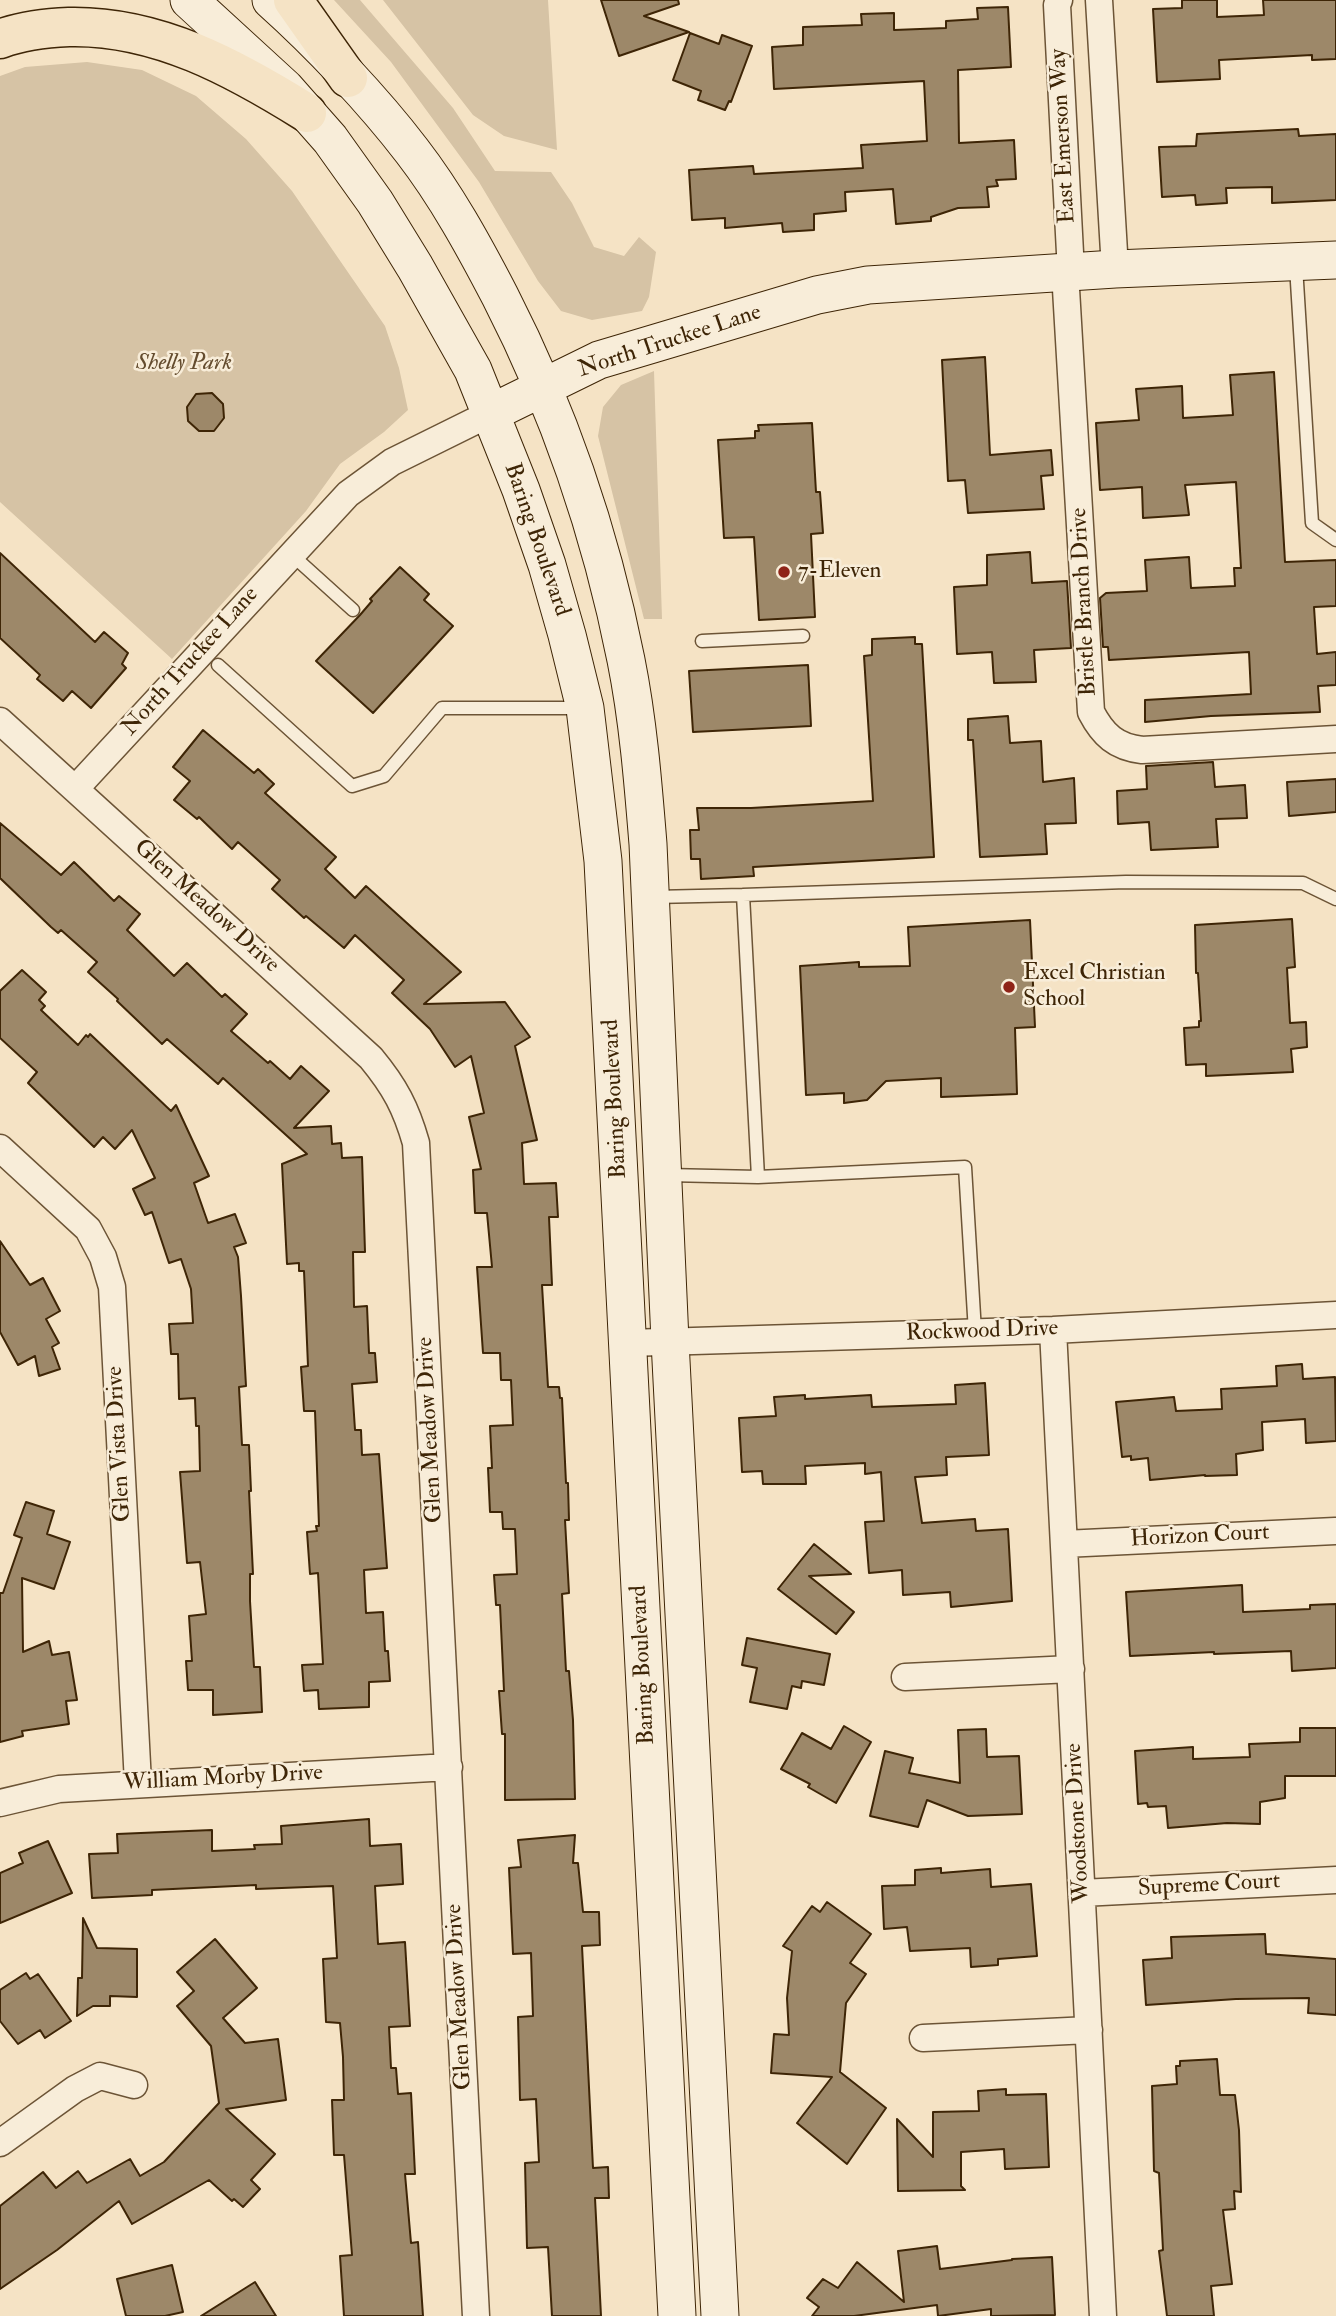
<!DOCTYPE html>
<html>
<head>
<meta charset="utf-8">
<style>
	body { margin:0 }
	canvas { display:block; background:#f5e3c5 }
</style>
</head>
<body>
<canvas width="1336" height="2316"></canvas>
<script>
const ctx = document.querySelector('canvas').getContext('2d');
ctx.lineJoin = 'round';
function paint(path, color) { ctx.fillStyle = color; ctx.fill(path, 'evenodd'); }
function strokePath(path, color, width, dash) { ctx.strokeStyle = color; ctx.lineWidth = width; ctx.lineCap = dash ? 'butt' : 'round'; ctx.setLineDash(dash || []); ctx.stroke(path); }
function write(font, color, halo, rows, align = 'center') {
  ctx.font = font + ' "IM FELL Double Pica",serif'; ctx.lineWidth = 5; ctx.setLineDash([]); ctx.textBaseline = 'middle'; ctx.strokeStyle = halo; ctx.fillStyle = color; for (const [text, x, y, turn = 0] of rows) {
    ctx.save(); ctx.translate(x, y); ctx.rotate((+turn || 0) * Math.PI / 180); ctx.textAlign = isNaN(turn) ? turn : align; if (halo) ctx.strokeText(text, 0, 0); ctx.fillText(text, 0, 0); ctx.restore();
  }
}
paint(new Path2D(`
	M 334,0 L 360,0 L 453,108 L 495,171 L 551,172 L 572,203 L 594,247 L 624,256 L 639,237 L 656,252 L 649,297 L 642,311 L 592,320 L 561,311 L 538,281 L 479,182 L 391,62 Z
	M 383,0 L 548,0 L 557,150 L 504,136 L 473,115 Z
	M 87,62 L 142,70 L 196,96 L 246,139 L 292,191 L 385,326 L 399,368 L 408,410 L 384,432 L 340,464 L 306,511 L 172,659 L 0,502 L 0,76 L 25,67 Z
	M 654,371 L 662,619 L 644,619 L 598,436 L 603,407 L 621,385 Z`), '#d6c3a5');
const building = new Path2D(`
	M 601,0 L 678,0 L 679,4 L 644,16 L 689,32 L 619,56 Z
	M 1182,0 L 1217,0 L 1217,17 L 1264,15 L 1263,0 L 1336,0 L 1336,59 L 1312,60 L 1312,55 L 1219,60 L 1220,79 L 1157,82 L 1153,9 L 1182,8 Z
	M 1008,7 L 1011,67 L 958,70 L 959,143 L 1014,140 L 1016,179 L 996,180 L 998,186 L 987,187 L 989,207 L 958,208 L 931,217 L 931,221 L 896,224 L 893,189 L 845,192 L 846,211 L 814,214 L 814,230 L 783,232 L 782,223 L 725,228 L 725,218 L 692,220 L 689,170 L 753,166 L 754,174 L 863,168 L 861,145 L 927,141 L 924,81 L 774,89 L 772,47 L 803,45 L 803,27 L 862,25 L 861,14 L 894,13 L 894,30 L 946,28 L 946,21 L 978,19 L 977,8 Z
	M 690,33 L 719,44 L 722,35 L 752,46 L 731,102 L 729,101 L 725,110 L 698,100 L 701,91 L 673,80 Z
	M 1298,129 L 1299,136 L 1336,134 L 1336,200 L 1272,203 L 1272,187 L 1226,188 L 1227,203 L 1196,205 L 1195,195 L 1162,197 L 1159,147 L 1196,146 L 1197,134 Z
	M 985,357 L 990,455 L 1051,450 L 1053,475 L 1041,476 L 1044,509 L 968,513 L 965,480 L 948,481 L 942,360 Z
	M 1274,372 L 1285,562 L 1336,560 L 1336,606 L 1314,607 L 1317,654 L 1336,652 L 1336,685 L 1318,686 L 1320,712 L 1211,716 L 1145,722 L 1145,700 L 1251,694 L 1249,652 L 1109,660 L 1108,647 L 1103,647 L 1100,598 L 1106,593 L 1147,591 L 1145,560 L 1189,557 L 1191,588 L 1235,586 L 1234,568 L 1241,568 L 1236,482 L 1185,485 L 1189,515 L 1143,518 L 1142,487 L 1100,490 L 1096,423 L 1139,420 L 1136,389 L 1182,386 L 1183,418 L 1233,415 L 1230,375 Z
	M 212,393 L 223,404 L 224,418 L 214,431 L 199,431 L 188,421 L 187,407 L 196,394 Z
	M 812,423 L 816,492 L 820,492 L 823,533 L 811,534 L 815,617 L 759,620 L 754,537 L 724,538 L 718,440 L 755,438 L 755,431 L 759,431 L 758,425 Z
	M 1030,552 L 1032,583 L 1067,581 L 1071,648 L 1034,650 L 1036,682 L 994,683 L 992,652 L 957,654 L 954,587 L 987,585 L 987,555 Z
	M 0,553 L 95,642 L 104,632 L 128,653 L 122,664 L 126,668 L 91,708 L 72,691 L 63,701 L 37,679 L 40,675 L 0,638 Z
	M 400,567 L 429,594 L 424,600 L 453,626 L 373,713 L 316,661 L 360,615 L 372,601 L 370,599 Z
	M 915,637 L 915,644 L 922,644 L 934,857 L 753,867 L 754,876 L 701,879 L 700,859 L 691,859 L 690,830 L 699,830 L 697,808 L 751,808 L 873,801 L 864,656 L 872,655 L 872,639 Z
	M 808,665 L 811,726 L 693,732 L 689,671 Z
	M 1008,716 L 1010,743 L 1041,741 L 1043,782 L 1074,778 L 1076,823 L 1045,824 L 1047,854 L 980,857 L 973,740 L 968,740 L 968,719 Z
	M 203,730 L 254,773 L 258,769 L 274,784 L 265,793 L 336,857 L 325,869 L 355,898 L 366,886 L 461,972 L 424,1004 L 505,1002 L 530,1037 L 515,1046 L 537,1140 L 522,1143 L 524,1184 L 556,1183 L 558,1217 L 549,1217 L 552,1285 L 542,1285 L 548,1387 L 559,1387 L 560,1398 L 562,1398 L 566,1483 L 568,1483 L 569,1520 L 565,1520 L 569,1593 L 562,1594 L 566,1671 L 569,1671 L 573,1720 L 575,1799 L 505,1800 L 505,1734 L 502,1734 L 499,1691 L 504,1691 L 500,1605 L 496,1605 L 494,1575 L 517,1574 L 515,1529 L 503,1529 L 502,1512 L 490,1512 L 488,1468 L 492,1468 L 490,1426 L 513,1425 L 511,1380 L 501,1380 L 500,1353 L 483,1353 L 477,1267 L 492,1267 L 487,1213 L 475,1213 L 473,1170 L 481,1169 L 469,1117 L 484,1113 L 471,1056 L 455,1067 L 430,1029 L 392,993 L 404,980 L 355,935 L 344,948 L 306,916 L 304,918 L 272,889 L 280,880 L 238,842 L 232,849 L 199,817 L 197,819 L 174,800 L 190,781 L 173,767 Z
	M 1213,762 L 1215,787 L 1245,785 L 1247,818 L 1216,819 L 1218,847 L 1151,850 L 1149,822 L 1118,824 L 1117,791 L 1147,789 L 1146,766 Z
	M 1336,779 L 1336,812 L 1289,816 L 1287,782 Z
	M 0,823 L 61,875 L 74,862 L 114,901 L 119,896 L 140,914 L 127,930 L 174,976 L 187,963 L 222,997 L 225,994 L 247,1014 L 231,1031 L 268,1063 L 270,1061 L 290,1079 L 301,1066 L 329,1091 L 294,1128 L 331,1126 L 332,1144 L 341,1143 L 342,1158 L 362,1157 L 365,1252 L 353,1252 L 354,1307 L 367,1306 L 369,1353 L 375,1353 L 377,1382 L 352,1384 L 355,1430 L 361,1430 L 362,1455 L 379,1454 L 387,1568 L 364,1570 L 366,1613 L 383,1612 L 385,1651 L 388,1651 L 390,1681 L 369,1682 L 369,1707 L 319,1709 L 318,1690 L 304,1691 L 302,1665 L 323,1664 L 318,1573 L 310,1574 L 307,1532 L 317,1531 L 316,1526 L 319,1526 L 315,1411 L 304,1411 L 301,1367 L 308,1366 L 304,1271 L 299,1271 L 299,1263 L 287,1264 L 282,1164 L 307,1154 L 223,1078 L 218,1084 L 167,1039 L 162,1044 L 117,1001 L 118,999 L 88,972 L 97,962 L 61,930 L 58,933 L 51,927 L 0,878 Z
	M 1292,919 L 1295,967 L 1287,968 L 1290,1023 L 1306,1022 L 1307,1047 L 1291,1049 L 1293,1072 L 1206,1076 L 1206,1064 L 1186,1065 L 1184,1028 L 1199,1027 L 1199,1021 L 1201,1021 L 1198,973 L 1196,973 L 1195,925 Z
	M 1030,920 L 1035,1027 L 1015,1028 L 1017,1094 L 941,1097 L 941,1078 L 886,1081 L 867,1100 L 844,1103 L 844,1093 L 806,1095 L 800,966 L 859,962 L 859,967 L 910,966 L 908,927 Z
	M 22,970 L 46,992 L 39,1000 L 45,1006 L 41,1010 L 78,1045 L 86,1035 L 88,1037 L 90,1034 L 171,1111 L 176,1105 L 209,1176 L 194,1183 L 208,1223 L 235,1214 L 246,1243 L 234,1247 L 238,1257 L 241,1296 L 246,1386 L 239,1387 L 242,1445 L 249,1445 L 251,1491 L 249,1491 L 253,1574 L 250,1574 L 250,1601 L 254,1667 L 260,1667 L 262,1712 L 213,1715 L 213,1690 L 188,1690 L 186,1661 L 192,1661 L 189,1616 L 206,1614 L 200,1562 L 187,1563 L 180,1472 L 200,1471 L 199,1426 L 196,1426 L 195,1398 L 179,1399 L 178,1354 L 171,1354 L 169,1324 L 193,1323 L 191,1289 L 181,1259 L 169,1263 L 152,1212 L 145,1215 L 133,1189 L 155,1178 L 132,1130 L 115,1149 L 103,1137 L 94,1147 L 28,1083 L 37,1072 L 0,1038 L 0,991 Z
	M 0,1241 L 30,1285 L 43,1278 L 60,1311 L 46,1319 L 59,1343 L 52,1347 L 60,1369 L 39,1376 L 35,1356 L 18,1365 L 0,1332 Z
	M 1302,1364 L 1303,1379 L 1335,1377 L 1336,1441 L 1306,1443 L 1305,1419 L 1262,1422 L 1263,1450 L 1236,1454 L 1237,1475 L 1205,1476 L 1205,1475 L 1150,1480 L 1148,1458 L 1131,1460 L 1131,1456 L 1122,1457 L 1116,1402 L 1174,1397 L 1176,1411 L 1222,1409 L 1221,1389 L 1277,1386 L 1276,1366 Z
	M 985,1383 L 989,1455 L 946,1457 L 947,1475 L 915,1477 L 922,1523 L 975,1519 L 976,1531 L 1008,1529 L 1012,1601 L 951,1607 L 950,1592 L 903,1595 L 902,1570 L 869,1573 L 865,1522 L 884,1521 L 881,1472 L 865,1474 L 865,1463 L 805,1466 L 806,1484 L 763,1484 L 762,1471 L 742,1472 L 739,1418 L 776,1416 L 774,1397 L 805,1395 L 805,1399 L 871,1395 L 872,1407 L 956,1404 L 955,1385 Z
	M 26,1502 L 54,1511 L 47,1534 L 70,1542 L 54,1589 L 22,1578 L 23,1652 L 49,1641 L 52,1655 L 69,1652 L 77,1700 L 66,1701 L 69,1724 L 22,1731 L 23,1736 L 0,1742 L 0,1593 L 3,1593 L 22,1538 L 14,1535 Z
	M 814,1544 L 851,1574 L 809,1576 L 854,1612 L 836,1634 L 778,1589 Z
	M 1242,1585 L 1243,1612 L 1310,1609 L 1310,1605 L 1336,1604 L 1336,1668 L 1292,1671 L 1291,1651 L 1214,1654 L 1214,1652 L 1130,1656 L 1126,1592 Z
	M 747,1638 L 830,1654 L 824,1685 L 802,1681 L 801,1688 L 792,1686 L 787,1709 L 750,1702 L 757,1668 L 742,1665 Z
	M 844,1726 L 871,1742 L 836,1803 L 808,1787 L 810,1784 L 781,1769 L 802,1733 L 831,1749 Z
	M 1300,1728 L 1336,1728 L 1336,1776 L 1285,1776 L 1285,1798 L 1260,1802 L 1260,1824 L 1227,1823 L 1168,1828 L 1166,1806 L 1148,1807 L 1147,1803 L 1138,1804 L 1135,1751 L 1193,1747 L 1193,1759 L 1250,1757 L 1249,1744 L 1300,1742 Z
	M 986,1729 L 987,1757 L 1019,1756 L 1022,1814 L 968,1816 L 927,1800 L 918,1827 L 870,1816 L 885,1751 L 913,1758 L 909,1773 L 960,1783 L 958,1730 Z
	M 369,1819 L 370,1846 L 401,1844 L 403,1884 L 375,1886 L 378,1944 L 405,1942 L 410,2026 L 389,2027 L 391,2068 L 396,2068 L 398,2094 L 411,2093 L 415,2174 L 405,2174 L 411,2243 L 418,2242 L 423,2316 L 344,2316 L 340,2256 L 352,2255 L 344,2155 L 334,2155 L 332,2100 L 344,2100 L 343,2057 L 340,2023 L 326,2022 L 323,1959 L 337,1958 L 333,1886 L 256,1889 L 256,1885 L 152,1890 L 152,1895 L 92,1898 L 89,1854 L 118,1853 L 117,1834 L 212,1830 L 212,1851 L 255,1849 L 254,1845 L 282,1844 L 281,1826 Z
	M 575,1835 L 573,1863 L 578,1863 L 583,1912 L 599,1912 L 600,1945 L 582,1946 L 593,2168 L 608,2167 L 609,2198 L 595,2198 L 601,2316 L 552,2316 L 548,2247 L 527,2248 L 525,2163 L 539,2162 L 536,2099 L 520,2100 L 518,2017 L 533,2016 L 531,1953 L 513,1954 L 509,1868 L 521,1867 L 518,1840 Z
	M 48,1841 L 72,1893 L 0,1923 L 0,1873 L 23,1863 L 19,1853 Z
	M 941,1868 L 941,1873 L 990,1869 L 991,1887 L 1031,1884 L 1037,1956 L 998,1959 L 998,1965 L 971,1967 L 970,1948 L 910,1951 L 907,1927 L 884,1929 L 882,1886 L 915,1885 L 915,1870 Z
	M 827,1902 L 871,1934 L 850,1963 L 866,1974 L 846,2003 L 840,2072 L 886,2108 L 847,2164 L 797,2123 L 832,2077 L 771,2073 L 774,2034 L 789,2035 L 787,1998 L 792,1951 L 783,1946 L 812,1906 L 820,1912 Z
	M 83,1918 L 97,1948 L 137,1949 L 137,1997 L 110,1996 L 110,2006 L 93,2006 L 77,2016 L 78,1978 L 82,1978 Z
	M 1265,1934 L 1266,1954 L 1336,1959 L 1336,2015 L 1308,2013 L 1309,1998 L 1236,1999 L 1146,2005 L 1143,1960 L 1172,1958 L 1171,1937 Z
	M 215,1939 L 257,1988 L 223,2018 L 245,2043 L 278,2039 L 286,2100 L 226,2109 L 275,2154 L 251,2180 L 260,2189 L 243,2207 L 234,2199 L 232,2201 L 209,2180 L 132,2224 L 119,2201 L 57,2250 L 0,2289 L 0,2206 L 43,2172 L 56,2188 L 78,2171 L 87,2183 L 130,2159 L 140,2176 L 164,2162 L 219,2103 L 211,2046 L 177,2006 L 194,1991 L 177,1972 Z
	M 26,1973 L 30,1979 L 38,1974 L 71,2021 L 45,2038 L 40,2030 L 18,2044 L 0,2021 L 0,1990 Z
	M 1217,2059 L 1220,2095 L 1235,2095 L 1239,2130 L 1241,2192 L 1234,2191 L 1235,2209 L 1223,2210 L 1232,2284 L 1211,2286 L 1214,2316 L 1167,2316 L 1159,2251 L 1163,2250 L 1159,2173 L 1154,2171 L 1152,2086 L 1177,2084 L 1176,2066 L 1180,2066 L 1180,2061 Z
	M 1006,2089 L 1006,2095 L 1046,2094 L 1049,2167 L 1005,2169 L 1004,2149 L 961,2152 L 961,2186 L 965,2190 L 898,2191 L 897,2119 L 933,2157 L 933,2112 L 979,2111 L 978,2091 Z
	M 937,2246 L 940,2269 L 1012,2260 L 1012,2259 L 1052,2257 L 1055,2315 L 991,2316 L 991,2309 L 938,2316 L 937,2305 L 854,2316 L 812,2316 L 819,2307 L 807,2298 L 823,2279 L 838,2288 L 857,2262 L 904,2302 L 898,2251 Z
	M 172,2265 L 183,2312 L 165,2316 L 126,2316 L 117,2279 Z
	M 255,2282 L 276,2316 L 201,2316 Z`);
paint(building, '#9d8869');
strokePath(building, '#3e2506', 2);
const lane = new Path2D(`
	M 1296,266 L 1312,523 L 1336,540
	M 291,554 L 353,610
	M 702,641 L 803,636
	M 218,665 L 352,786 L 384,776 L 442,708 L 581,708
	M 743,895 L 1126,882 L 1303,883 L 1336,899
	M 654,897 L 743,895 L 758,1177
	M 667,1175 L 758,1177 L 965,1167 L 975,1332`);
const street = new Path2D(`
	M 1059,0 L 1057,5 L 1071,272
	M 1099,0 L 1115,269
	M 1065,272 L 1091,712 C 1103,735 1116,747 1142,750 L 1336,739
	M 0,721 L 371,1058 C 395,1087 406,1108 416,1143 L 476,2316
	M 76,788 L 348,494 L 392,462 L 491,413
	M 0,1148 L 88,1229 L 103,1257 L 112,1287 L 138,1783
	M 1053,1330 L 1103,2316
	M 628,1343 L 1053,1330 L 1336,1315
	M 1064,1544 L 1335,1531
	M 905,1677 L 1071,1669
	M 0,1803 L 59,1789 L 449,1767
	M 1082,1893 L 1336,1880
	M 923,2038 L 1089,2030
	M 0,2143 L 75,2089 L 100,2076 L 134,2085`);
const secondary = new Path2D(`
	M 189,0 L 285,88 L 330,139 L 375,202 L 415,267 L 473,370 L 521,490 L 547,565 L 567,635 L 585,708 L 603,861 L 677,2316
	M 271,0 C 319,43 373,100 412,151 C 446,195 474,246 500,296 C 558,409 601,534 626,660 C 638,720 643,782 648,844 L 670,1341 L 720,2316
	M 491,413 L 599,360 L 817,295 L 868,285 L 1115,269 L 1336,260`);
const primary = new Path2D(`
	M 293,0 L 348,78
	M 0,39 C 21,31 46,28 69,27 C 157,25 235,68 307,113`);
strokePath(lane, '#6c5436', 15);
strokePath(street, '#6c5436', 29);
strokePath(secondary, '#3e2506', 39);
strokePath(primary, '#3e2506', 41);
strokePath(lane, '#f8edd9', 12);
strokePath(street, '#f8edd9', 26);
strokePath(secondary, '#f8edd9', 37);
strokePath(primary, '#f5e3c5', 38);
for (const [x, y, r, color] of [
	[784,572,7,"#8f2418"],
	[1009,987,7,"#8f2418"]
]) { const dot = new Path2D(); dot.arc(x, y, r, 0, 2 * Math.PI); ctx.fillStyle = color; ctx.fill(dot); strokePath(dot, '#f8edd9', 2.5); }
write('23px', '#3e2506', '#f8edd9', [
	["East Emerson Way",1064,136,-93],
	["North Truckee Lane",670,342,-18],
	["Baring Boulevard",536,540,71],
	["Bristle Branch Drive",1085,602,-93],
	["North Truckee Lane",191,662,-48],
	["Glen Meadow Drive",206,907,42],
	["Baring Boulevard",616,1099,-93],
	["Rockwood Drive",982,1332,-2],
	["Glen Meadow Drive",431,1430,-93],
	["Glen Vista Drive",120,1444,-93],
	["Horizon Court",1200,1537,-3],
	["Baring Boulevard",644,1665,-93],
	["William Morby Drive",223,1779,-3],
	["Woodstone Drive",1079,1823,-93],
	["Supreme Court",1209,1886,-3],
	["Glen Meadow Drive",460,1997,-93]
]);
write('italic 23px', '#644c2e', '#f8edd9', [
	["Shelly Park",184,364]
]);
write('23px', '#3e2506', '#f8edd9', [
	["7-Eleven",798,572],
	["Excel Christian",1023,974],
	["School",1023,1000]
], 'left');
</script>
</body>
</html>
